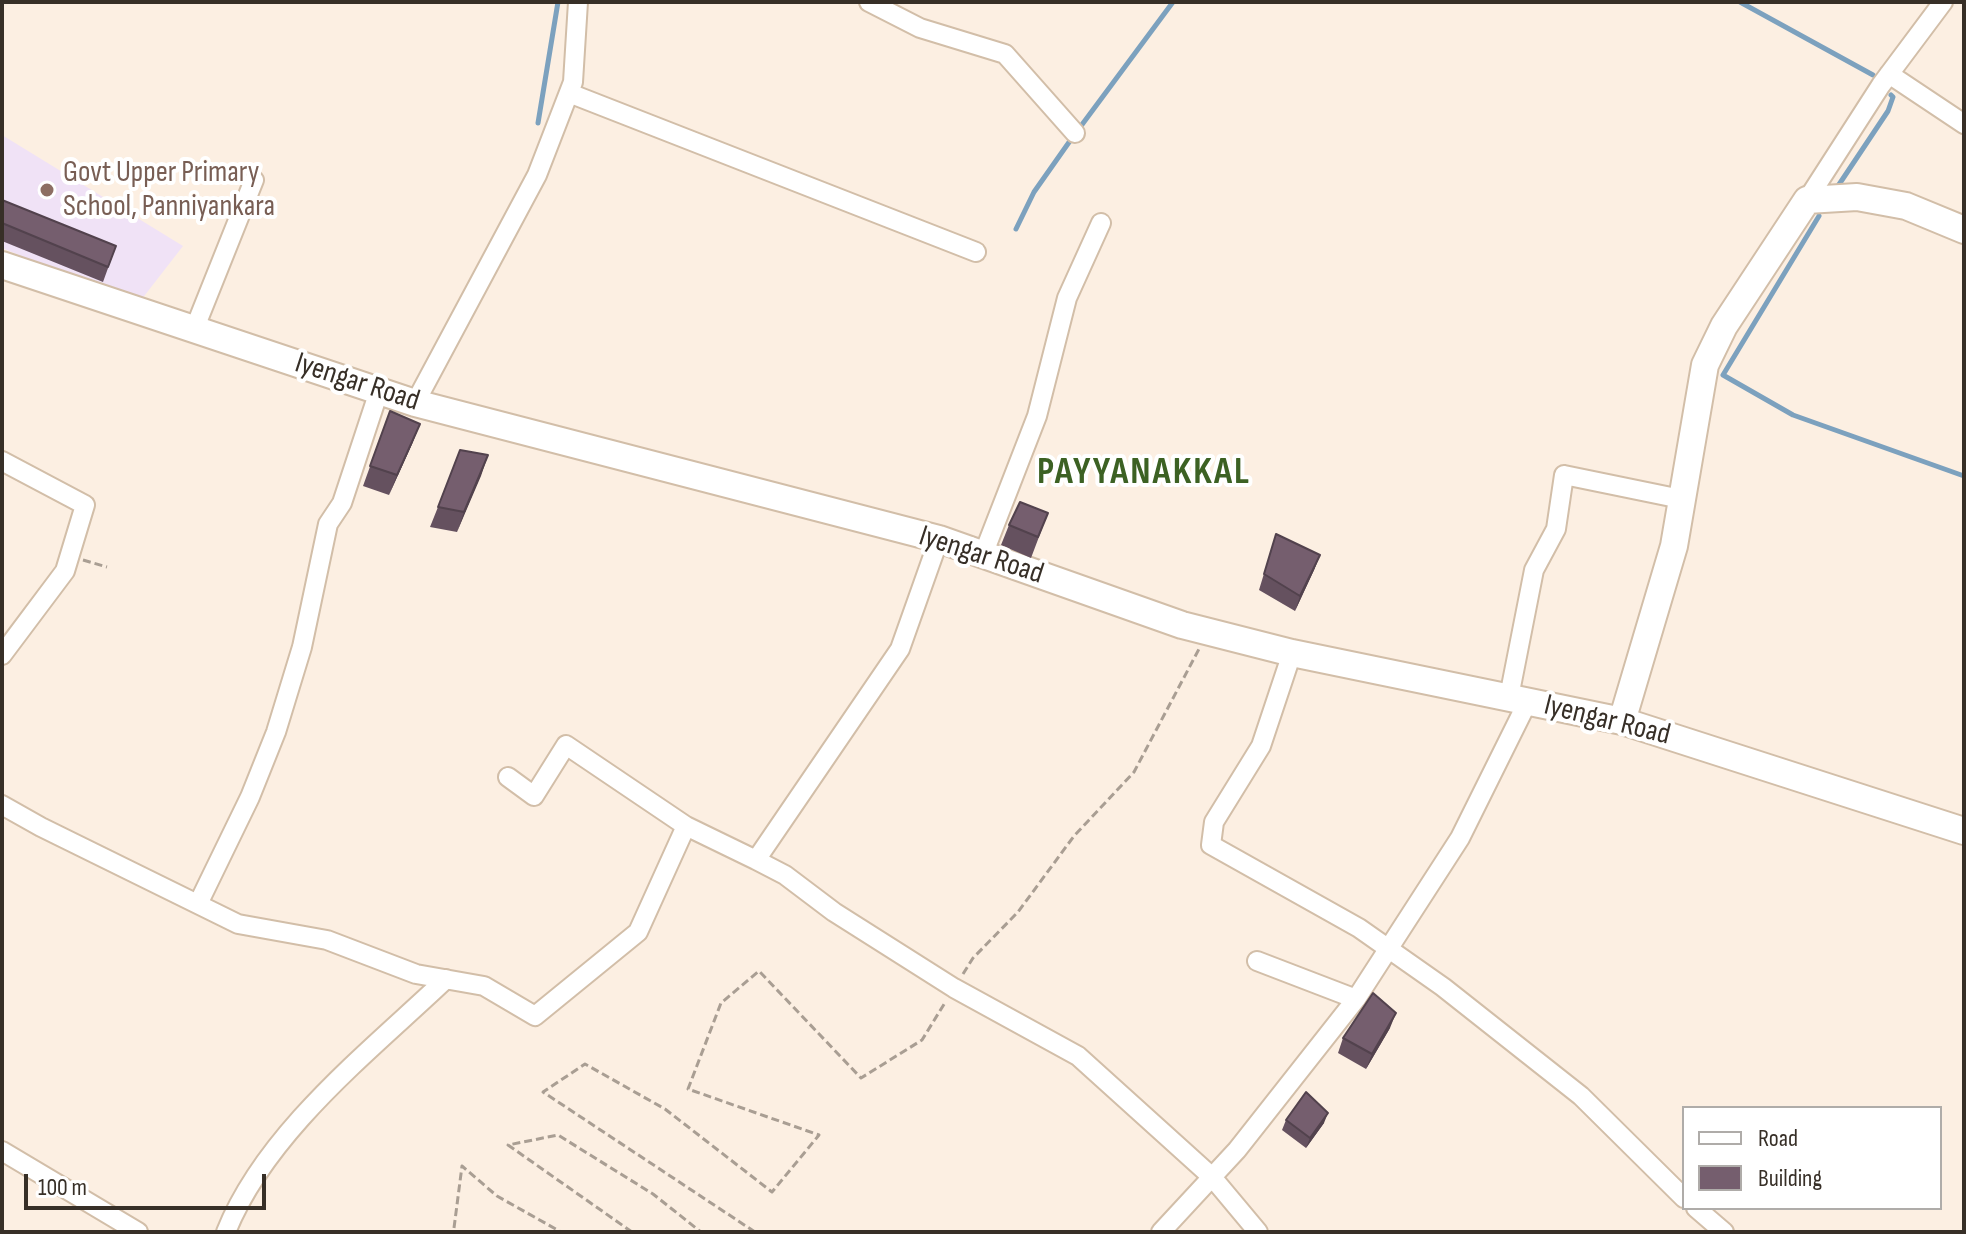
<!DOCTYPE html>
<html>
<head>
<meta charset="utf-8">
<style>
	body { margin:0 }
	#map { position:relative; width:1966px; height:1234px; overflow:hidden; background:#fcefe2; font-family:"Sofia Sans Condensed",sans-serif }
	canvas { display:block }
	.frame { position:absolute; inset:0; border:4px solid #372f27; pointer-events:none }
	.legend { position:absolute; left:1682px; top:1106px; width:260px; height:104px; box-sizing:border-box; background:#fff; border:2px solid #afaca9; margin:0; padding:10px 14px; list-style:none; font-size:24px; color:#372f27 }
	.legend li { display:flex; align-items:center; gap:16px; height:40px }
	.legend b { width:40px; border:2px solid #afaca9 }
	.scale { position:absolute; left:24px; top:1174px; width:242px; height:36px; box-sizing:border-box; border:4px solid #372f27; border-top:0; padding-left:10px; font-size:24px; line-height:28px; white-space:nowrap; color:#372f27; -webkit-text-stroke:6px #fff; paint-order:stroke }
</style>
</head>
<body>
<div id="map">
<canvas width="1966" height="1234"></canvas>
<div class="frame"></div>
<ul class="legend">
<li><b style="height:10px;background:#fff"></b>Road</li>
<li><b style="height:22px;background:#755e6e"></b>Building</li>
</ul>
<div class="scale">100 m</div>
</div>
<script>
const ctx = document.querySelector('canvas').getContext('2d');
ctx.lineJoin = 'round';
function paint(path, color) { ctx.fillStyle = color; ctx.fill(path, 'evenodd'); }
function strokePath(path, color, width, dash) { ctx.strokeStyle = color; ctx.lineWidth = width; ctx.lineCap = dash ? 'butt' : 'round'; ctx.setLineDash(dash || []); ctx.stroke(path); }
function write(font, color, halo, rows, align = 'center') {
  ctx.font = font + ' "Sofia Sans Condensed",sans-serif'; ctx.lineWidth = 8; ctx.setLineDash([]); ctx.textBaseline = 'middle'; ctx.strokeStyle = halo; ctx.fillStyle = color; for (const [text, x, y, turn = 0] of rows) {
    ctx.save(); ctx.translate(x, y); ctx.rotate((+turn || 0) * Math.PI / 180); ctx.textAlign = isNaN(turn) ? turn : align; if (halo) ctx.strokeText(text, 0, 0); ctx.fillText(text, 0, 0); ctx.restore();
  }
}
paint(new Path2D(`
	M 2,135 L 183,246 L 138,304 L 2,248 Z`), '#f0e2f6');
strokePath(new Path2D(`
	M 1740,2 L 1873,75
	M 538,123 L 558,2
	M 1078,130 L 1173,2
	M 1838,186 L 1888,111 L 1893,97 L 1891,95
	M 1819,216 L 1723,375 L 1793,415 L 1964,476
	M 1016,229 L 1034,192 L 1072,138`), '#7ca1be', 5);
const minor = new Path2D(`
	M 869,2 L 920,28 L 1005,54 L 1075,133
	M 1889,74 L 1964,124
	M 569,93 L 976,252
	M 1807,200 L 1881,85 L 1943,2
	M 194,330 L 254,180
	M 415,403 L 537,175 L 573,82 L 578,2
	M 2,461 L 85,505 L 65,571 L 2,655
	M 983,555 L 1037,416 L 1067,298 L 1101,223
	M 1292,653 L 1261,746 L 1214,822 L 1211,845 L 1359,928 L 1443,987 L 1581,1096 L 1684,1198
	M 1509,697 L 1534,570 L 1556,529 L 1564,475 L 1681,499
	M 508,777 L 534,796 L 566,745 L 686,826
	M 2,805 L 41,827 L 238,924 L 327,940 L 416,974 L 484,986 L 535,1016 L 638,932 L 686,826 L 756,860 L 900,649 L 939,539
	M 756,860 L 785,875 L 834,912 L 954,988 L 1078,1056 L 1212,1177 L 1258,1232
	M 198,904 L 250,797 L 276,732 L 302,647 L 328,524 L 342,503 L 379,391
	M 1257,961 L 1356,999
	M 2,1151 L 138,1232
	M 1696,1208 L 1724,1232
	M 226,1232 C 266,1132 369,1052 446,979
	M 1161,1232 L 1237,1150 L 1356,999 L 1460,838 L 1528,701`);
const secondary = new Path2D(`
	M 2,265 L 415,403 L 939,539 L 1182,625 L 1292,653 L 1622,721 L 1964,831
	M 1622,721 L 1674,546 L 1705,365 L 1724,326 L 1807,200 L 1857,197 L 1906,206 L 1964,230`);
strokePath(minor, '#d2bea8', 22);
strokePath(secondary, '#d2bea8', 30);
strokePath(new Path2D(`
	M 83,560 L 107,567
	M 963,974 L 973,958 L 1018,912 L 1074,836 L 1134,772 L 1199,649
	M 454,1228 L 462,1166 L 497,1196 L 561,1232
	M 632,1232 L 508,1145 L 558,1135 L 653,1194 L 701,1232
	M 755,1232 L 543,1092 L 585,1064 L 665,1109 L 772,1192 L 819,1135 L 688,1089 L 721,1003 L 759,971 L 861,1078 L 922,1040 L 946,1001`), '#a99e93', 3, [8, 4]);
strokePath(minor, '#fff', 18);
strokePath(secondary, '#fff', 26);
paint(new Path2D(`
	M 2,200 L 116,246 L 103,282 L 2,241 Z
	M 390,411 L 420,424 L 412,444 L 389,495 L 363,486 Z
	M 488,455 L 457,532 L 430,527 L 438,507 Z
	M 1048,513 L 1031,558 L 1001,545 L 1009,525 Z
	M 1276,534 L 1320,555 L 1314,570 L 1295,611 L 1259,590 Z
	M 1390,1028 L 1366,1069 L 1338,1053 L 1343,1038 Z
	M 1286,1120 L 1324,1123 L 1306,1148 L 1282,1130 Z`), '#65515f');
paint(new Path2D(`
	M 420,424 L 412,444 L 389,495 L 397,475 Z
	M 488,455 L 481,476 L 457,532 L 464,512 Z
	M 1320,555 L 1314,570 L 1295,611 L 1300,596 Z
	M 1396,1013 L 1390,1028 L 1366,1069 L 1372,1054 Z
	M 1328,1113 L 1324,1123 L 1306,1148 L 1310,1138 Z`), '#52424d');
const building = new Path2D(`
	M 2,200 L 116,246 L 108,267 L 2,223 Z
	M 390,411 L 420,424 L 397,475 L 370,466 Z
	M 460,450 L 488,455 L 464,512 L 438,507 Z
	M 1020,502 L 1048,513 L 1038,537 L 1009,525 Z
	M 1276,534 L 1320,555 L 1300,596 L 1264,574 Z
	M 1373,993 L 1396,1013 L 1372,1054 L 1343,1038 Z
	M 1306,1092 L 1328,1113 L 1310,1138 L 1286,1120 Z`);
paint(building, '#755e6e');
strokePath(building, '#52424d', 2);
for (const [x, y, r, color] of [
	[47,190,8,"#8d6e63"]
]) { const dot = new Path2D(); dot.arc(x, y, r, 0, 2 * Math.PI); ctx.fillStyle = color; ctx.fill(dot); strokePath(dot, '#fff', 3); }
write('30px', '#785e54', '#fff', [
	["Govt Upper Primary",63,173],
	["School, Panniyankara",63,207]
], 'left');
write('30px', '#372f27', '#fff', [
	["Iyengar Road",357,383,18],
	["Iyengar Road",981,556,18],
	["Iyengar Road",1607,721,14]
]);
ctx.letterSpacing = '2px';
write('bold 38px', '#3c6123', '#fff', [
	["PAYYANAKKAL",1144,473]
]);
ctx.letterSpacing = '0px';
</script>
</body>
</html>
